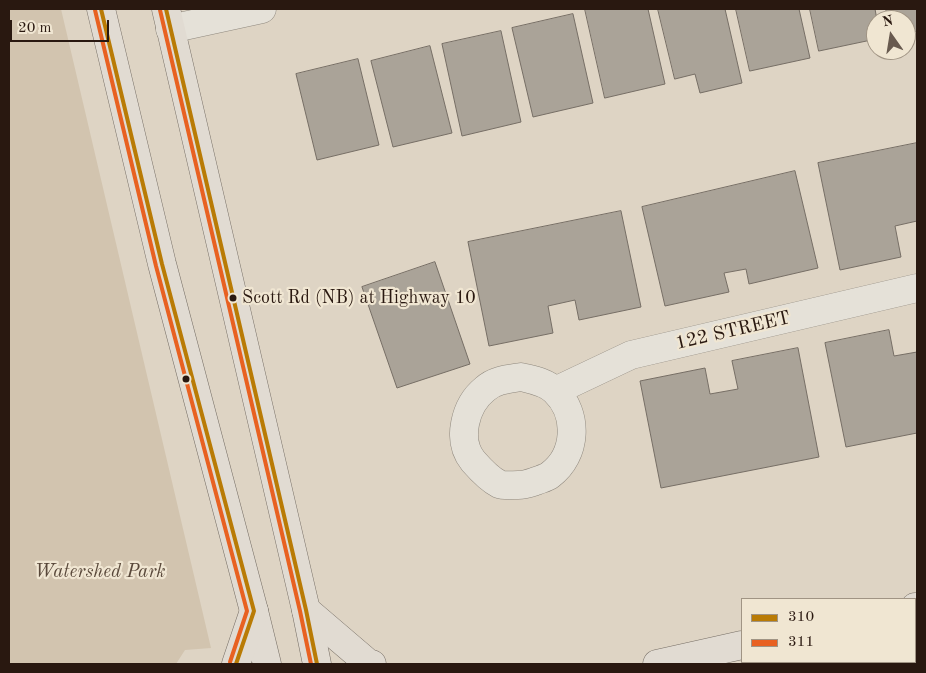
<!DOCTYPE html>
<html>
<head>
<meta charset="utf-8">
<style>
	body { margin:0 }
	#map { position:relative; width:926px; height:673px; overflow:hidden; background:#ded4c4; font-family:"Old Standard TT",serif }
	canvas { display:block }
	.frame { position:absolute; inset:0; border:10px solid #291810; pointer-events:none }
	.legend { position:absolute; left:741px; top:598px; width:175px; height:65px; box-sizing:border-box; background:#f0e6d2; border:1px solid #a09484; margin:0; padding:6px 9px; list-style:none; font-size:15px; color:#291810 }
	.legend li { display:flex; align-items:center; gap:10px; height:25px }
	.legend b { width:25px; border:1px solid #a09484 }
	.north { position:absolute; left:866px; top:10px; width:50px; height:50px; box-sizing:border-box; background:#f0e6d2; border:1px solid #a09484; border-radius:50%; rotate:347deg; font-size:14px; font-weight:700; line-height:20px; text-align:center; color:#291810 }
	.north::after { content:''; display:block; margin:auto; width:18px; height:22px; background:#685a4f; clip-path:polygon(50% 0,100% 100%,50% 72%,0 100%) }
	.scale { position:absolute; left:10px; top:20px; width:99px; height:22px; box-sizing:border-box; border:2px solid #291810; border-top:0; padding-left:6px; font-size:15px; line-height:18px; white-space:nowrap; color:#291810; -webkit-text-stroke:4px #f0e6d2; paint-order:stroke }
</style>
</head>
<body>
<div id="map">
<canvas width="926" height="673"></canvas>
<div class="frame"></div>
<ul class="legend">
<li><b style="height:6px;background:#b97b05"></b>310</li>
<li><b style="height:6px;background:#e86121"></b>311</li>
</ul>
<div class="north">N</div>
<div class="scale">20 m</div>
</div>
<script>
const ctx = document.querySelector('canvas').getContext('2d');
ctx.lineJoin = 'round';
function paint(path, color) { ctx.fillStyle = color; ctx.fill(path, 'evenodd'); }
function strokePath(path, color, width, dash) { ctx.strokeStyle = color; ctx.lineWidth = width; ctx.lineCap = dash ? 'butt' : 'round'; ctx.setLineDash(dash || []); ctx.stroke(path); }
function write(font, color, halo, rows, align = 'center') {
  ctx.font = font + ' "Old Standard TT",serif'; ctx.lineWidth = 4.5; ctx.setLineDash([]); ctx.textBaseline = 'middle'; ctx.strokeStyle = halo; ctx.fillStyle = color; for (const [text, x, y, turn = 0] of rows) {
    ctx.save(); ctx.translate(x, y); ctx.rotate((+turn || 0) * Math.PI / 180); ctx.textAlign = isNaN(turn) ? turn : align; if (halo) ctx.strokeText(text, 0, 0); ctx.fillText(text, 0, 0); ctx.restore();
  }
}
paint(new Path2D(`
	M 9,9 L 61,9 L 211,648 L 185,650 L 176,664 L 9,664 Z`), '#d2c4af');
const building = new Path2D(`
	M 585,9 L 648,9 L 665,84 L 605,98 Z
	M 658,9 L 725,9 L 742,83 L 700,93 L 695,74 L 675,79 Z
	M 736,9 L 799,9 L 810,58 L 750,71 Z
	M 810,9 L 875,9 L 877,20 L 876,39 L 819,51 Z
	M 886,9 L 917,9 L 917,31 L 906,34 L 906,20 L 889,20 Z
	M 573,14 L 593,103 L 533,117 L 512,28 Z
	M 501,31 L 521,122 L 462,136 L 442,44 Z
	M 430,46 L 452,133 L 393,147 L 371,61 Z
	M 358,59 L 379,145 L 317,160 L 296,74 Z
	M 917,143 L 917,221 L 895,226 L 901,257 L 840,270 L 818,163 Z
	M 795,171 L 818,268 L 749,284 L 746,269 L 724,273 L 729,292 L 665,306 L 642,207 Z
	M 621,211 L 641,307 L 579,320 L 575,300 L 548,306 L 553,333 L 489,346 L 468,242 Z
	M 435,262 L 470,364 L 397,388 L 362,287 Z
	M 889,330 L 894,356 L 917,352 L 917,433 L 846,447 L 825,343 Z
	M 798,348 L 819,457 L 661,488 L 640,381 L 705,368 L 710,394 L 738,389 L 732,361 Z`);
paint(building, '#aaa398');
strokePath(building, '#766e65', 1);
const minor = new Path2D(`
	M 170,29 L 262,9
	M 521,377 C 533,380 546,382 555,391 C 579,414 577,455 550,475 C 546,478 541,479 536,481 C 530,483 525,485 518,485 C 512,485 504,486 499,484 C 489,479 480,469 473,461 C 456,440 465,405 485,389 C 495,380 508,379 521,377 Z
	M 555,391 L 631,355 L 917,288`);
const major = new Path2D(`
	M 101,9 L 162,264 L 254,611 L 267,664
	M 166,9 L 306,610 L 317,664`);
const highway = new Path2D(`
	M 915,607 L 917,607
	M 306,610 L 368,663 L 372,664
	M 236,664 L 254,611
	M 657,664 L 742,645`);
strokePath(minor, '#8f887e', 29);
strokePath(major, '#766e65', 29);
strokePath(highway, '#766e65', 29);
strokePath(minor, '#e5e1d8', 28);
strokePath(major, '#e1dbd2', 28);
strokePath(highway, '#e1dbd2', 28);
strokePath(new Path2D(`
	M 101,9 L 162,264 L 254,611
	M 166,9 L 306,610 L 317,664
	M 236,664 L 254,611`), '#b97b05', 4);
strokePath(new Path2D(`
	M 95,10 L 156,266 L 247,611 L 230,662
	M 160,10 L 300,611 L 311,664`), '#e86121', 4);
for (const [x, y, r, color] of [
	[233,298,4.5,"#291810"],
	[186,379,4.5,"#291810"]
]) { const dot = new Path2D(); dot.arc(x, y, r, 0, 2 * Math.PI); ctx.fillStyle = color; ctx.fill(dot); strokePath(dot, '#f0e6d2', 2); }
write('18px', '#291810', '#f0e6d2', [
	["Scott Rd (NB) at Highway 10",242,298]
], 'left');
write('19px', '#291810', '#f0e6d2', [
	["122 STREET",733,331,-13]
]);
write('italic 19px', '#59483a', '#f0e6d2', [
	["Watershed Park",100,572]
]);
</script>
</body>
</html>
